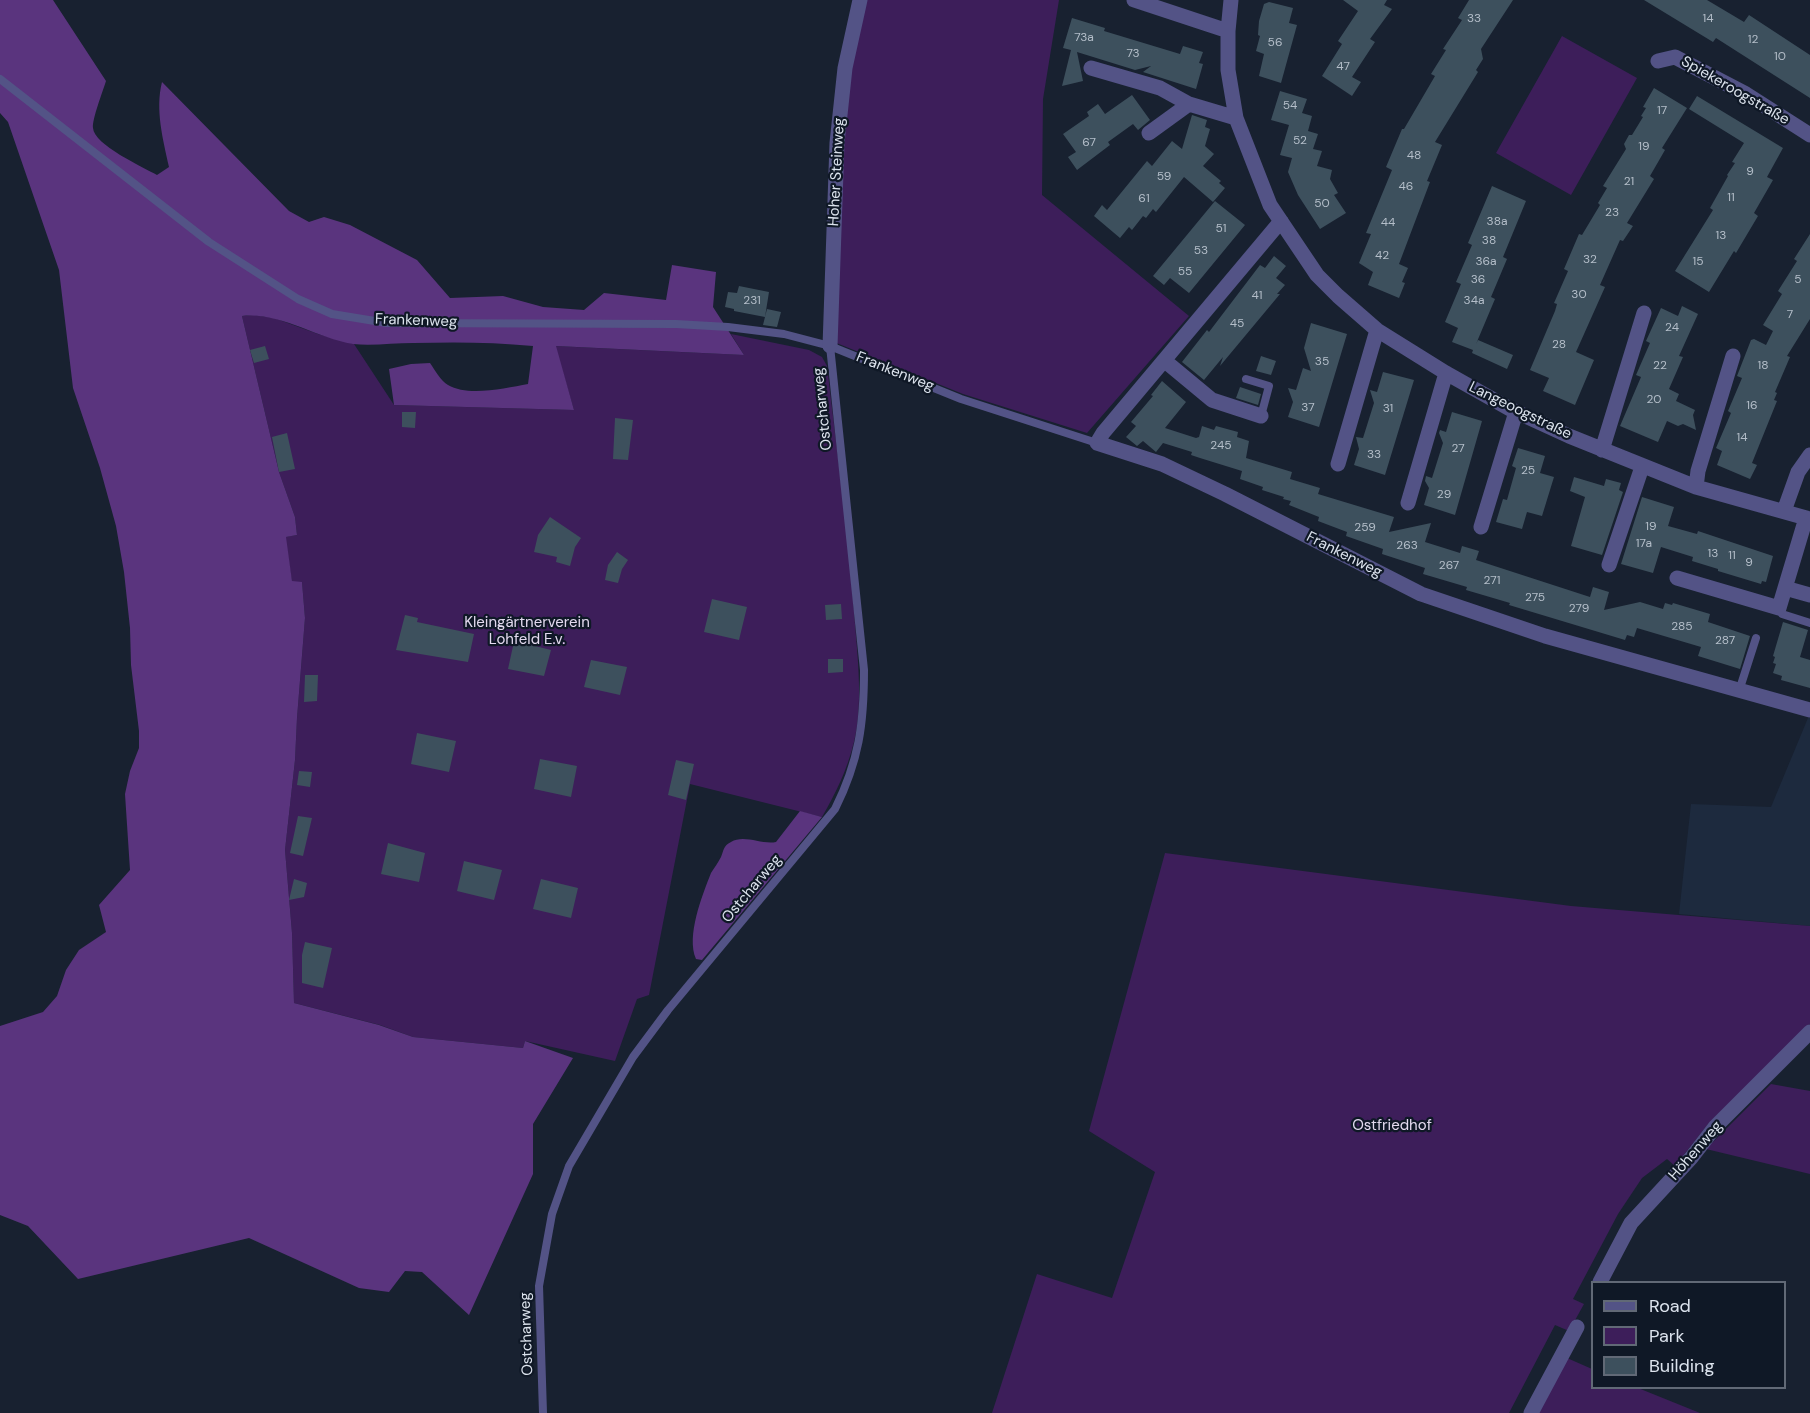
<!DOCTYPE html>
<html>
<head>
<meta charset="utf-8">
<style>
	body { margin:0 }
	#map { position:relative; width:1810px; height:1413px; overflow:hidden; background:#182130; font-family:"DM Sans",sans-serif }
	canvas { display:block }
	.legend { position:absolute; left:1591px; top:1281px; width:195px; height:108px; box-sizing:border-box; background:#0f1826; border:2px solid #616976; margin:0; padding:8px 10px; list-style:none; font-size:18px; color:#dce3ed }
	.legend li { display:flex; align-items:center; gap:12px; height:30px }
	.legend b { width:30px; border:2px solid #616976 }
</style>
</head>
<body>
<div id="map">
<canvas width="1810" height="1413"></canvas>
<ul class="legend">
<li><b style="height:8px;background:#535386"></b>Road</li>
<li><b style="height:16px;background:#3d1e5a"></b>Park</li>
<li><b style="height:16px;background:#3d505d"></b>Building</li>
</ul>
</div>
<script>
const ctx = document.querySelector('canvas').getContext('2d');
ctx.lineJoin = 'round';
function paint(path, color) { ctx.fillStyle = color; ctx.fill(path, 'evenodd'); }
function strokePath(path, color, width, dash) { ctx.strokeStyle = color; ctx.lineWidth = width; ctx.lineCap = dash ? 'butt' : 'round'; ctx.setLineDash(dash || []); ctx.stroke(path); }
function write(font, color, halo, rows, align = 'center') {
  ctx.font = font + ' "DM Sans",sans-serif'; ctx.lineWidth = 4.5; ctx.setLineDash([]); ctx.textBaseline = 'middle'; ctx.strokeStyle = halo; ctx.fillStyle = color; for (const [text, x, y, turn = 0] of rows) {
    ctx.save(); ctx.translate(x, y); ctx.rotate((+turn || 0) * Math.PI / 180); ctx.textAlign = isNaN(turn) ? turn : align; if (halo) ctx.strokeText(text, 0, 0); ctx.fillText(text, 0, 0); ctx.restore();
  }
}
paint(new Path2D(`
	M 1808,718 L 1810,718 L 1810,926 L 1679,914 L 1691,804 L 1771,807 Z`), '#1d2a3e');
paint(new Path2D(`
	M 855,0 L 1059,0 L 1043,99 L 1042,195 L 1189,316 L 1087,433 L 963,394 L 829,340 Z
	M 1562,36 L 1637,78 L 1571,195 L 1496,153 Z
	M 254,315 L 274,318 L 318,334 L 354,344 L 394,405 L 574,410 L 555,346 L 744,355 L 731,334 L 809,350 L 822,357 L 827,366 C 837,452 849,538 855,624 C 858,660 863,707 854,742 C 847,770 836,793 822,817 L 690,784 L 649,995 L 637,999 L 615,1061 L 525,1041 L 523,1048 L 413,1037 L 380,1025 L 294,1003 L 292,933 L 285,850 L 295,760 L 297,718 L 305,618 L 302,582 L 292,582 L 285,537 L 297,535 L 295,517 L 279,472 L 242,316 Z
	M 1165,853 L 1571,906 L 1810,926 L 1810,1024 L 1708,1124 L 1675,1166 L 1667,1159 L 1642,1178 L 1618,1214 L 1573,1299 L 1584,1304 L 1569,1331 L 1555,1325 L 1509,1413 L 992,1413 L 1037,1274 L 1112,1298 L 1155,1172 L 1089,1131 Z
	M 1771,1084 L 1810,1091 L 1810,1174 L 1706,1149 Z
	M 1567,1358 L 1592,1369 L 1592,1388 L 1638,1388 L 1700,1413 L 1537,1413 Z`), '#3d1e5a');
paint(new Path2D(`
	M 0,0 L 53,0 L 106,81 C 103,91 92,119 93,128 C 94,145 143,167 157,175 L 169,167 C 163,139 155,110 162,82 L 289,211 L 309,222 L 324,217 L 350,225 L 417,260 L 450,298 L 503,296 L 543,307 L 584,310 L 604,293 L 666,300 L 672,265 L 716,272 L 713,307 L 744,355 L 556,346 L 574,410 L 394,405 L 389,369 L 411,364 L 430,363 C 435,370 440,380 448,385 C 468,397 506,388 528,384 L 533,346 C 493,342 454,342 413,343 C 394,343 372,346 353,344 C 315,338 281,312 242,316 L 279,472 L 295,517 L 297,535 L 286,537 L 292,581 L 302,582 L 305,618 L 297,718 L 295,760 L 285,850 L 292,933 L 294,1003 L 379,1025 L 413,1037 L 523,1048 L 525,1041 L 573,1058 L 533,1124 L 533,1174 L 469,1315 L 422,1272 L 405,1271 L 389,1292 L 359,1288 L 249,1238 L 78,1279 L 28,1226 L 0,1215 L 0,1026 L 43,1012 L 57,996 L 66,970 L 79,950 L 106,932 L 99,905 L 130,870 L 125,794 L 130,771 L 139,748 L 139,731 L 131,665 L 130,628 L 124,572 L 116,526 L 100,468 L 73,388 L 59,270 L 8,122 L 0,113 Z
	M 800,811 L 822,817 L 702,960 L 696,959 C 686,936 702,896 711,873 C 714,868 718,863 721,857 C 724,850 723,846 731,842 C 744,834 762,845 776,842 Z`), '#5a347e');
paint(new Path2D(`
	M 1343,0 L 1387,0 L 1384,5 L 1392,9 L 1370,39 L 1375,42 L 1352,77 L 1361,82 L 1352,96 L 1322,76 L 1342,44 L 1338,41 L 1358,11 Z
	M 1469,0 L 1513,0 L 1481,49 L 1483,59 L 1476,70 L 1478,72 L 1435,142 L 1442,145 L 1427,181 L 1430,182 L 1399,264 L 1408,268 L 1402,282 L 1405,283 L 1399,298 L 1368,285 L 1373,272 L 1359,263 L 1371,234 L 1366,233 L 1392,170 L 1386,167 L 1402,129 L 1404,129 L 1435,76 L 1431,74 L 1446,50 L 1443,49 L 1462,20 L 1458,18 Z
	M 1644,0 L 1707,0 L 1744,22 L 1749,15 L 1810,55 L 1810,98 L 1716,38 L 1713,42 Z
	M 1269,2 L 1293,8 L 1289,23 L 1297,25 L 1281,83 L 1259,76 L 1264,54 L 1256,51 L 1260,36 L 1258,35 L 1259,21 L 1264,4 Z
	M 1072,18 L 1105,28 L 1104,31 L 1180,54 L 1183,46 L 1203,52 L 1199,63 L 1203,64 L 1196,89 L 1143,72 L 1151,66 L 1135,70 L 1077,52 L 1083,81 L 1062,86 L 1071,50 L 1063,48 Z
	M 1654,88 L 1687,108 L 1662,148 L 1665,150 L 1650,176 L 1654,179 L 1627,223 L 1633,226 L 1623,241 L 1620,240 L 1600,285 L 1605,287 L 1576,352 L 1594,360 L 1575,405 L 1543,391 L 1549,378 L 1530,370 L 1555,311 L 1557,304 L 1554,303 L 1568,271 L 1564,269 L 1579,234 L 1582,235 L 1600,205 L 1598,203 L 1607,188 L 1603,186 L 1626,149 L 1624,144 L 1629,135 L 1632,135 L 1643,117 L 1641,116 L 1646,108 L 1643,107 Z
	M 1280,91 L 1307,99 L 1302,113 L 1312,116 L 1308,131 L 1318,134 L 1313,149 L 1322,151 L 1317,166 L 1332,170 L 1330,179 L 1338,193 L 1334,195 L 1346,213 L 1320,229 L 1298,195 L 1288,172 L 1292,158 L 1280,155 L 1289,125 L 1271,120 Z
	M 1132,95 L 1150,120 L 1138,130 L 1133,124 L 1108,142 L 1110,145 L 1077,170 L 1068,157 L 1076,152 L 1063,134 L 1089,116 L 1087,112 L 1098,104 L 1105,114 Z
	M 1697,96 L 1783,148 L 1767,177 L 1773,180 L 1754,213 L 1758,216 L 1736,253 L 1734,251 L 1709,292 L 1675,271 L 1713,210 L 1710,208 L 1728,176 L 1727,175 L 1735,163 L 1732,162 L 1744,143 L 1689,109 Z
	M 1192,115 L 1207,120 L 1205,127 L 1210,129 L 1205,146 L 1214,154 L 1203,166 L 1221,181 L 1219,183 L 1225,188 L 1213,202 L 1184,177 L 1156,212 L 1153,209 L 1146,218 L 1143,216 L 1132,230 L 1129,227 L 1120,238 L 1094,216 L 1102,205 L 1107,210 L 1147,161 L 1152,166 L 1172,141 L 1182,149 Z
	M 1492,186 L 1526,201 L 1503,257 L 1507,259 L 1491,297 L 1495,299 L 1476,344 L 1478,340 L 1513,355 L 1507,369 L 1472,353 L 1473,350 L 1452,342 L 1458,328 L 1445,322 L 1461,284 L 1456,282 L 1472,245 L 1468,243 Z
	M 1215,201 L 1245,225 L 1189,293 L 1170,278 L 1164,285 L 1153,276 Z
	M 1810,234 L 1810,319 L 1787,356 L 1790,357 L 1775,392 L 1777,393 L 1774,400 L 1777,401 L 1752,463 L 1757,465 L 1750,479 L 1717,465 L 1722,451 L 1716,448 L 1731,413 L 1728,411 L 1742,378 L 1737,376 L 1751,340 L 1754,339 L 1766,345 L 1773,331 L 1763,325 L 1782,294 L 1778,291 L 1797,261 L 1794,259 Z
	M 1274,256 L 1286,266 L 1276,278 L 1285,285 L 1277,294 L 1280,294 L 1220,366 L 1223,357 L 1204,380 L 1182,362 L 1207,330 L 1209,332 L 1260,265 L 1265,268 Z
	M 739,286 L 769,292 L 765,317 L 734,311 L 734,309 L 725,307 L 728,292 L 737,293 Z
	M 1682,306 L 1698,314 L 1679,356 L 1683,357 L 1669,389 L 1679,394 L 1676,401 L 1695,410 L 1693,415 L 1696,430 L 1683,424 L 1678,426 L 1667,421 L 1658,442 L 1620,426 L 1641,377 L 1636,375 L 1650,343 L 1646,341 L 1661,308 L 1678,316 Z
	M 767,309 L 781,312 L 777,327 L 763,325 Z
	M 1311,323 L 1347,334 L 1319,427 L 1288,417 L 1293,402 L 1288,388 L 1296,390 L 1303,368 L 1311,371 L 1304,348 Z
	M 265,346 L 269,359 L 254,363 L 250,350 Z
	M 1261,356 L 1276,361 L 1271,375 L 1256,371 Z
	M 1383,372 L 1414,380 L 1385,475 L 1354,465 L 1359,449 L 1356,437 L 1363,438 L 1374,403 L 1370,390 L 1377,392 Z
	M 1162,381 L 1186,402 L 1165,428 L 1196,438 L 1199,437 L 1202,426 L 1214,430 L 1216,426 L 1238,432 L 1237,437 L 1249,441 L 1246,458 L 1292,472 L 1290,479 L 1320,488 L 1318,494 L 1394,517 L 1389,532 L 1431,523 L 1425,542 L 1460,553 L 1462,546 L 1479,551 L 1476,560 L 1590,597 L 1593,587 L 1609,592 L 1604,610 L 1640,602 L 1663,609 L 1665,603 L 1672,605 L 1673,603 L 1710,614 L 1708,622 L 1750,636 L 1740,669 L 1698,656 L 1701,647 L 1637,628 L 1634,637 L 1627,635 L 1625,640 L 1509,605 L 1510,603 L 1466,590 L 1467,587 L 1423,574 L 1425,568 L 1382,554 L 1383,549 L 1346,536 L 1347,532 L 1318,521 L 1319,517 L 1289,505 L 1291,501 L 1283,499 L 1284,497 L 1262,490 L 1263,487 L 1240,479 L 1242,471 L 1200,458 L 1191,455 L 1192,452 L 1163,443 L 1156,452 L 1143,441 L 1137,446 L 1126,437 L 1136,426 L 1131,422 L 1153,396 L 1151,395 Z
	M 1240,387 L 1261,394 L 1258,405 L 1236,398 Z
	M 402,412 L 416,412 L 415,428 L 402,427 Z
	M 1452,412 L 1482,421 L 1455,515 L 1424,505 L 1429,488 L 1425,481 L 1426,476 L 1432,478 L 1443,443 L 1439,433 L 1440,430 L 1446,432 Z
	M 615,418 L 633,420 L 628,460 L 613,459 Z
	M 287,433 L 295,469 L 279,472 L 272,437 Z
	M 1518,448 L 1545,456 L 1540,473 L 1554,477 L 1542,516 L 1527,512 L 1522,529 L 1496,522 L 1503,499 L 1507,500 L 1516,468 L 1512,466 Z
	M 1574,477 L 1604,486 L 1606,479 L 1621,483 L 1619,490 L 1623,492 L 1602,555 L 1571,546 L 1585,497 L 1570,491 Z
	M 1642,497 L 1674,507 L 1668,526 L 1697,534 L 1698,531 L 1773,556 L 1766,582 L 1762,581 L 1761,584 L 1718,571 L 1718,569 L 1692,561 L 1693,557 L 1661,547 L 1653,573 L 1621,564 Z
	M 550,517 L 581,538 L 575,547 L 570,566 L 556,562 L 557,557 L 534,552 L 538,535 Z
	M 617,552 L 628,560 L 622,569 L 618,583 L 605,580 L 608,565 Z
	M 712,599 L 747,607 L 739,640 L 704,632 Z
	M 841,604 L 842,619 L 826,620 L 825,605 Z
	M 405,615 L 418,618 L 417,622 L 474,634 L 468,662 L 396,650 Z
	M 1783,622 L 1808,630 L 1800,657 L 1810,660 L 1810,688 L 1781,680 L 1782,676 L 1773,673 L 1776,664 L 1773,663 L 1775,657 L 1773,656 Z
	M 515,637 L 528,640 L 527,644 L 551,650 L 544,676 L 508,669 Z
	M 828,659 L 843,659 L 843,672 L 828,673 Z
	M 591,660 L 627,667 L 620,695 L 584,687 Z
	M 305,675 L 318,675 L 317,701 L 304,702 Z
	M 417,733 L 456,741 L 449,772 L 411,764 Z
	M 540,759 L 577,766 L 571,797 L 534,789 Z
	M 676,760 L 694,764 L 686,800 L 668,795 Z
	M 299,771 L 312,772 L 310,787 L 297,785 Z
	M 298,816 L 312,818 L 303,856 L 290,853 Z
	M 388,843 L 425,853 L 419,882 L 381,874 Z
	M 464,861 L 502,870 L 494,900 L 457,891 Z
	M 294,879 L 307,883 L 304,897 L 289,900 Z
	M 541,879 L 578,888 L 571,918 L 533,909 Z
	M 305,942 L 332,948 L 323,988 L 302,983 L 302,955 Z`), '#3d505d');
strokePath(new Path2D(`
	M 0,79 L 209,242 L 298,299 L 332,314 L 387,323 L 676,324 L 728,327 L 784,334 L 830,346 L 961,399 L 1097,443
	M 1246,379 L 1269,386 L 1261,416
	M 1779,608 L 1782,614 L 1810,623
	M 1739,691 L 1756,638
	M 543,1413 L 539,1286 L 552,1214 L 569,1166 L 633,1057 L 668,1010 L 835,809 C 859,761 864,724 864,670 L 830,346`), '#535386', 8);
strokePath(new Path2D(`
	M 1134,0 L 1228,31
	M 1231,0 L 1228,31 L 1228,70 L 1236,118 L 1270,205 L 1317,275 L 1338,296 L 1377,330 L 1446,373 L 1510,409 L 1569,436 L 1696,487 L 1810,519
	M 1658,61 L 1675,57 L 1746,94 L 1810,135
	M 1091,68 L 1160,88 L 1189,104 L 1236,118
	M 1149,133 L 1189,104
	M 1281,221 L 1103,433 L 1097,443 L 1162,464 L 1225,494 L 1421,594 L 1545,636 L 1810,710
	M 830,346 L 837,143 L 845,68 L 860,0
	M 1165,361 L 1212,400 L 1261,416
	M 1602,450 L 1644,313
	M 1338,464 L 1377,330
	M 1696,487 L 1698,471 L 1733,356
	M 1408,503 L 1446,373
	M 1784,511 L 1798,472 L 1810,455
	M 1481,527 L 1516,412
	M 1609,565 L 1642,467
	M 1677,578 L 1779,608 L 1806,518
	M 1785,588 L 1810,595
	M 1600,1282 L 1631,1223 L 1691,1158 L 1715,1127 L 1810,1032
	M 1531,1413 L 1577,1327`), '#535386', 15);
write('12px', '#b4bec9', null, [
	["33",1474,19],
	["14",1708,19],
	["73a",1084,38],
	["12",1753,40],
	["56",1275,43],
	["73",1133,54],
	["10",1780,57],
	["47",1343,67],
	["54",1290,106],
	["17",1662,111],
	["52",1300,141],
	["67",1089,143],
	["19",1644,147],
	["48",1414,156],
	["9",1750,172],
	["59",1164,177],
	["21",1629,182],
	["46",1406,187],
	["11",1731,198],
	["61",1144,199],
	["50",1322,204],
	["23",1612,213],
	["38a",1497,222],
	["44",1388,223],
	["51",1221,229],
	["13",1721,236],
	["38",1489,241],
	["53",1201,251],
	["42",1382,256],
	["32",1590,260],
	["36a",1486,262],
	["15",1698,262],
	["55",1185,272],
	["36",1478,280],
	["5",1798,280],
	["30",1579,295],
	["41",1257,296],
	["231",752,301],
	["34a",1474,301],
	["7",1790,315],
	["45",1237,324],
	["24",1672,328],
	["28",1559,345],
	["35",1322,362],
	["22",1660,366],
	["18",1763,366],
	["20",1654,400],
	["16",1752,406],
	["37",1308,408],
	["31",1388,409],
	["14",1742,438],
	["245",1221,446],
	["27",1458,449],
	["33",1374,455],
	["25",1528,471],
	["29",1444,495],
	["19",1651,527],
	["259",1365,528],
	["17a",1644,544],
	["263",1407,546],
	["13",1713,554],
	["11",1732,556],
	["9",1749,563],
	["267",1449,566],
	["271",1492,581],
	["275",1535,598],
	["279",1579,609],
	["285",1682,627],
	["287",1725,641]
]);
write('15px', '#dce3ed', '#0f1826', [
	["Spiekeroogstraße",1735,91,30],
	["Hoher Steinweg",837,172,-87],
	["Frankenweg",416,321,2],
	["Frankenweg",895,372,22],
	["Ostcharweg",823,409,-96],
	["Langeoogstraße",1520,411,26],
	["Frankenweg",1344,555,27],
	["Ostcharweg",752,889,-50],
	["Höhenweg",1696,1151,-49],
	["Ostcharweg",527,1334,-92]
]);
write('15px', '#e3daef', '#0f1826', [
	["Kleingärtnerverein",527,623],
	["Lohfeld E.v.",527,640],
	["Ostfriedhof",1392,1126]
]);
</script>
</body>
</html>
